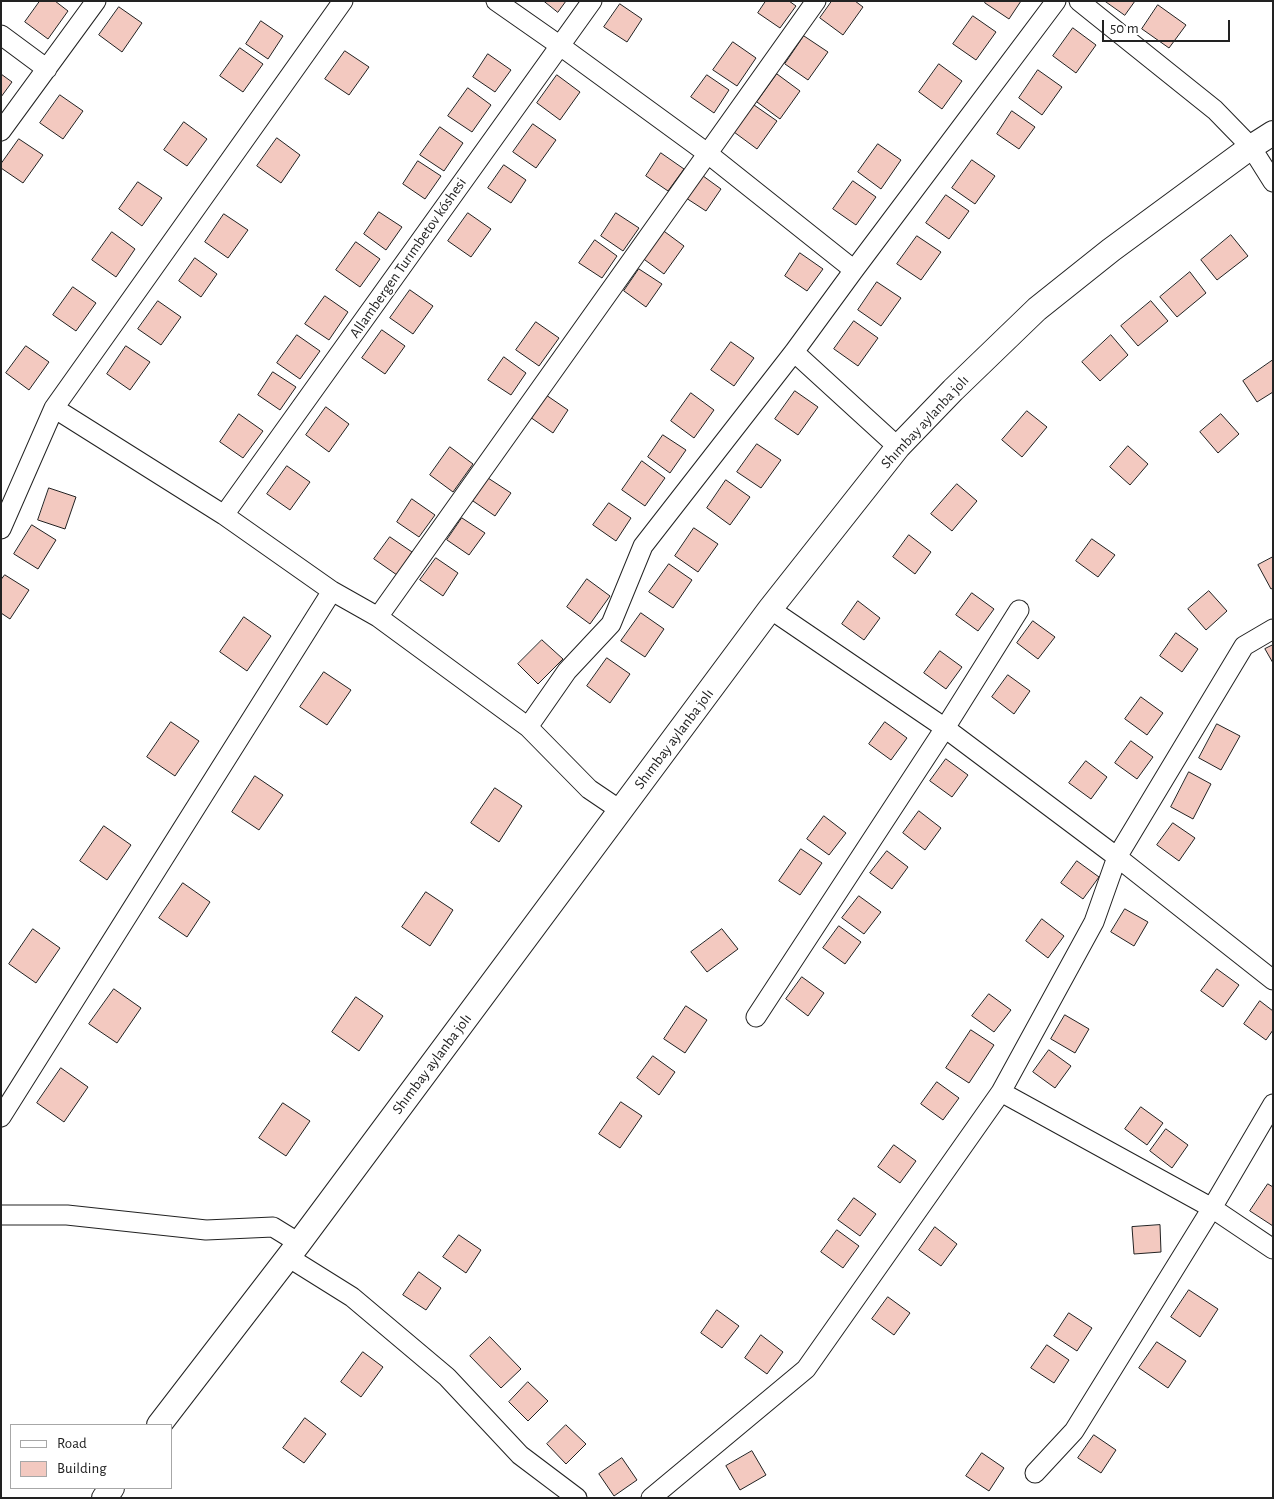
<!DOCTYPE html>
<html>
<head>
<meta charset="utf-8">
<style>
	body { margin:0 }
	#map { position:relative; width:1274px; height:1499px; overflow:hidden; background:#fff; font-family:"Alegreya Sans",sans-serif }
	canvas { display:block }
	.frame { position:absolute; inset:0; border:2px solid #222; pointer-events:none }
	.legend { position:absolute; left:10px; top:1424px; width:162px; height:65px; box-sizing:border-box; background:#fff; border:1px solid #a7a7a7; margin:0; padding:6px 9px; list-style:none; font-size:15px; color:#222 }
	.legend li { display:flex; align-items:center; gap:10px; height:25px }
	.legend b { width:25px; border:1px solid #a7a7a7 }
	.scale { position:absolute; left:1102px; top:20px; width:128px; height:22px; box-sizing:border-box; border:2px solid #222; border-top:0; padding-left:6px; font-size:15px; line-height:18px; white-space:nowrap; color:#222; -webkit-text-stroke:4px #fff; paint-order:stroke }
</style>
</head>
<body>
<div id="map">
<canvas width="1274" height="1499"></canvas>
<div class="frame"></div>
<ul class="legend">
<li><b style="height:6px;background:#fff"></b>Road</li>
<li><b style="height:14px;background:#f3c9c0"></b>Building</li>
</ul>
<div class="scale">50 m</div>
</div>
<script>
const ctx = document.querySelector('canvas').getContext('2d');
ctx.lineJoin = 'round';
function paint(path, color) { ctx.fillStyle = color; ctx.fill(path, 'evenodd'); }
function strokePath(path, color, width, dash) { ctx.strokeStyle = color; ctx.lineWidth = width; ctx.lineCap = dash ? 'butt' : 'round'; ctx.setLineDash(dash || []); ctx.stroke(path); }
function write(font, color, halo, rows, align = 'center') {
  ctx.font = font + ' "Alegreya Sans",sans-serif'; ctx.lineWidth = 4; ctx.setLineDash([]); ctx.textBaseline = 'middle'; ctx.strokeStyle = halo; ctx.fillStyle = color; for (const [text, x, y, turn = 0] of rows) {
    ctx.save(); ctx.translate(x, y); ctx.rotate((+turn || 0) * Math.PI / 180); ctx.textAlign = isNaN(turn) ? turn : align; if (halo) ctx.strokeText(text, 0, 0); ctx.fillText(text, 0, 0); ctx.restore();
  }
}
const building = new Path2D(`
	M 40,1 L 55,1 L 68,11 L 48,39 L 25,22 Z
	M 544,1 L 566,1 L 558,12 Z
	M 766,1 L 789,1 L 796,6 L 780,28 L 758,13 Z
	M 832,1 L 855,1 L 863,7 L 843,35 L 820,18 Z
	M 986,1 L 1021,1 L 1009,19 L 985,3 Z
	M 1105,1 L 1135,1 L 1125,15 Z
	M 620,4 L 642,19 L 627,42 L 604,27 Z
	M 1158,5 L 1186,25 L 1169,48 L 1142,29 Z
	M 119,7 L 142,23 L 122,52 L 99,35 Z
	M 973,16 L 996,32 L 976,60 L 953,44 Z
	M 261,21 L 283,36 L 268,59 L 246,44 Z
	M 1073,28 L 1096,45 L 1076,73 L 1053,56 Z
	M 804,36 L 828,52 L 808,80 L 785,64 Z
	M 733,42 L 756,58 L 737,86 L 713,70 Z
	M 240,48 L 263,64 L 243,92 L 220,76 Z
	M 345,51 L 369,67 L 349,95 L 325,79 Z
	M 488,54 L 511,70 L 495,92 L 473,77 Z
	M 939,64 L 962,81 L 942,109 L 919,92 Z
	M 1038,70 L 1062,87 L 1042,115 L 1019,98 Z
	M 1,74 L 12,82 L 1,97 Z
	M 777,74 L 800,91 L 780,119 L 757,102 Z
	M 557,75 L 580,92 L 560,120 L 537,103 Z
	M 707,75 L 729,90 L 714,113 L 691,97 Z
	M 468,88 L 491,105 L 472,132 L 448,116 Z
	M 60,95 L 83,111 L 63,139 L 40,123 Z
	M 754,105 L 777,121 L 757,149 L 734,132 Z
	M 1012,111 L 1035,127 L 1019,149 L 997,134 Z
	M 184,122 L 207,139 L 187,166 L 164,150 Z
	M 533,124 L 556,140 L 536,168 L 513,152 Z
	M 440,127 L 463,143 L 444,171 L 420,155 Z
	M 277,138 L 300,155 L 281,183 L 257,166 Z
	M 19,139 L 43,155 L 23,183 L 1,168 L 1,164 Z
	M 878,144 L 901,160 L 881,189 L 858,172 Z
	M 661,153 L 684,169 L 668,191 L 646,176 Z
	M 972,160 L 995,176 L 975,204 L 952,188 Z
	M 418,161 L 441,176 L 425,199 L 403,184 Z
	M 504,165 L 526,180 L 511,203 L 488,188 Z
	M 699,173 L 721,189 L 706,211 L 683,196 Z
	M 853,181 L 876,197 L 856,225 L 833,209 Z
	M 138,182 L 162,198 L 142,226 L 119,209 Z
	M 946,195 L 969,211 L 949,239 L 926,223 Z
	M 379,212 L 402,227 L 386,250 L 364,234 Z
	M 468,213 L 491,229 L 471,257 L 448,241 Z
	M 616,213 L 639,228 L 623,251 L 601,236 Z
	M 224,214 L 248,230 L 228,258 L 205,242 Z
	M 661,229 L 684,246 L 664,274 L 641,257 Z
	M 112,232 L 135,249 L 116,277 L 92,260 Z
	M 1231,235 L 1248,256 L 1217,280 L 1201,260 Z
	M 917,236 L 941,252 L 921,280 L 897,264 Z
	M 595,240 L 617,256 L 602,278 L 579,263 Z
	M 356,242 L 380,259 L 360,287 L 336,270 Z
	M 800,253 L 823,269 L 807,291 L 785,276 Z
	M 195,258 L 217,274 L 201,297 L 179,281 Z
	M 639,269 L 662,284 L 646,307 L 624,291 Z
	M 1190,272 L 1206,293 L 1177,317 L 1160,297 Z
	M 877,282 L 901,298 L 881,326 L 858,310 Z
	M 73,287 L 96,303 L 76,331 L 53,315 Z
	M 410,290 L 433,306 L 413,334 L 390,318 Z
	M 325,296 L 348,312 L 329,340 L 305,324 Z
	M 158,301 L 181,317 L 161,345 L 138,329 Z
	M 1151,301 L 1168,321 L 1138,346 L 1121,326 Z
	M 854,321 L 878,338 L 858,366 L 834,349 Z
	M 536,322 L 559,338 L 539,366 L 516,350 Z
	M 382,330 L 405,346 L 385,374 L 362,358 Z
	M 297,335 L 320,351 L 300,379 L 277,363 Z
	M 1111,335 L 1128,355 L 1100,381 L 1082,362 Z
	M 731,342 L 754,358 L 734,386 L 711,370 Z
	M 26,346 L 49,362 L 29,390 L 6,373 Z
	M 126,346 L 150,362 L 130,390 L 107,374 Z
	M 504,357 L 526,373 L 511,395 L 488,380 Z
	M 1273,360 L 1273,392 L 1257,402 L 1243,381 Z
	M 273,372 L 296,387 L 280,410 L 258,395 Z
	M 795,391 L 818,407 L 798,435 L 775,419 Z
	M 691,393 L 714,410 L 694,438 L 671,421 Z
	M 546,395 L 568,410 L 553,433 L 530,417 Z
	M 326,407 L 349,424 L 329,452 L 306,435 Z
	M 1027,411 L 1047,427 L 1022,457 L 1002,440 Z
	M 239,414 L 263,431 L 243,458 L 220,442 Z
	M 1221,414 L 1239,434 L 1218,453 L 1200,432 Z
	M 663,435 L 686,450 L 670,473 L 648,457 Z
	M 757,444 L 781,460 L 761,488 L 737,472 Z
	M 1128,446 L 1148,464 L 1130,485 L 1110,467 Z
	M 450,447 L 473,464 L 453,492 L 430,475 Z
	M 642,461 L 665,478 L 645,506 L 622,490 Z
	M 287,466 L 310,482 L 290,510 L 267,494 Z
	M 488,478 L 511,493 L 495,516 L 473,501 Z
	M 726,480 L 750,497 L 730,525 L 707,508 Z
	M 957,484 L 977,501 L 952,531 L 931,514 Z
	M 49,488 L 76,497 L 65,529 L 38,520 Z
	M 412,499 L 435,515 L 419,537 L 397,522 Z
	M 609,503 L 631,518 L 616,541 L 593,525 Z
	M 462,518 L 485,533 L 469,555 L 447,540 Z
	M 32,525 L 56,540 L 38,569 L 14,554 Z
	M 694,528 L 718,544 L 698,572 L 675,556 Z
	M 909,535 L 931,552 L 915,574 L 893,557 Z
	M 390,537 L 412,552 L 397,575 L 374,559 Z
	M 1092,539 L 1115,555 L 1098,577 L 1076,561 Z
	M 1273,557 L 1273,588 L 1271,589 L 1258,565 Z
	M 436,558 L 458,573 L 443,596 L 420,580 Z
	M 669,564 L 692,580 L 673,608 L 649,592 Z
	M 5,575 L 29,590 L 10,619 L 1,613 L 1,580 Z
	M 587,579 L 610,596 L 590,624 L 567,607 Z
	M 1209,591 L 1227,611 L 1206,630 L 1188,609 Z
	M 972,593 L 994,609 L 978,631 L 956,615 Z
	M 858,601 L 880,618 L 864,640 L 842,624 Z
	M 641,613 L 664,629 L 645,657 L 621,641 Z
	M 244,617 L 271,636 L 247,671 L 220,652 Z
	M 1033,621 L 1055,637 L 1038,659 L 1017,643 Z
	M 1176,633 L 1198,649 L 1182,672 L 1160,656 Z
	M 542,640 L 563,659 L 538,684 L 518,664 Z
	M 1273,645 L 1273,663 L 1265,649 Z
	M 940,651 L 962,667 L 946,689 L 924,673 Z
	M 607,658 L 630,674 L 610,703 L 587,686 Z
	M 324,672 L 351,690 L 327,725 L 300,707 Z
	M 1008,675 L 1030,691 L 1014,714 L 992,697 Z
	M 1141,697 L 1163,713 L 1147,735 L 1125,719 Z
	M 171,722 L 199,741 L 175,776 L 147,757 Z
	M 885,722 L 907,738 L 891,760 L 869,744 Z
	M 1217,724 L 1240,736 L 1221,770 L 1199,758 Z
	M 1131,741 L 1153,757 L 1137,779 L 1115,763 Z
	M 946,759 L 968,775 L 952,797 L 930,781 Z
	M 1086,761 L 1107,777 L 1091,799 L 1069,783 Z
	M 1189,772 L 1211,784 L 1193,819 L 1171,807 Z
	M 255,776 L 283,795 L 259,830 L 232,812 Z
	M 495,788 L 522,806 L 499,842 L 471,823 Z
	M 919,811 L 941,828 L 925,850 L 903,833 Z
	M 824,816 L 846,833 L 829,855 L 807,839 Z
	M 1173,823 L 1195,838 L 1179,861 L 1157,845 Z
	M 104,826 L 131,845 L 107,880 L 80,861 Z
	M 801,849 L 822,863 L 800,895 L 779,881 Z
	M 887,851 L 908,867 L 892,889 L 870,873 Z
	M 1077,861 L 1099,877 L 1083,899 L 1061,883 Z
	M 183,883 L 210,902 L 187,937 L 159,918 Z
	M 426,892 L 453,910 L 430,946 L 402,927 Z
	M 859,896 L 881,912 L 864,934 L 842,918 Z
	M 1125,909 L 1148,922 L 1134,946 L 1111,932 Z
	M 1042,919 L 1064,936 L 1048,958 L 1026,941 Z
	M 839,926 L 861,942 L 845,964 L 823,948 Z
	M 33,929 L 60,948 L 36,983 L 9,964 Z
	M 722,929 L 738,949 L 707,972 L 691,952 Z
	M 1217,969 L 1239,985 L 1223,1007 L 1201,991 Z
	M 802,977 L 824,993 L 808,1016 L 786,999 Z
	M 114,989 L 141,1008 L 117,1043 L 89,1024 Z
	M 989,994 L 1011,1010 L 994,1032 L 972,1016 Z
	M 356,997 L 383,1016 L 359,1051 L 332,1032 Z
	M 1260,1001 L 1273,1011 L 1273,1030 L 1266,1040 L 1244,1024 Z
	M 686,1006 L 707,1020 L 685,1053 L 664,1039 Z
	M 1065,1015 L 1089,1029 L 1075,1053 L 1051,1039 Z
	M 971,1030 L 994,1045 L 969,1083 L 946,1068 Z
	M 1049,1050 L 1071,1066 L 1055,1088 L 1033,1072 Z
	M 653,1056 L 675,1072 L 659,1095 L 637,1078 Z
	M 61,1068 L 88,1087 L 64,1122 L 37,1103 Z
	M 937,1082 L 959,1098 L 943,1120 L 921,1104 Z
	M 621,1102 L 642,1116 L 620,1148 L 599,1134 Z
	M 283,1103 L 310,1121 L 286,1156 L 259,1138 Z
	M 1141,1107 L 1163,1123 L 1147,1145 L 1125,1129 Z
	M 1166,1129 L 1188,1145 L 1172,1168 L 1150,1151 Z
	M 894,1145 L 916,1161 L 900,1183 L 878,1167 Z
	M 1268,1184 L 1273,1187 L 1273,1226 L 1250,1211 Z
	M 854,1198 L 876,1214 L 860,1236 L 838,1220 Z
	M 1160,1225 L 1161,1252 L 1134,1254 L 1132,1227 Z
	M 935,1227 L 957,1244 L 941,1266 L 919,1250 Z
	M 837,1230 L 859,1246 L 843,1268 L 821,1252 Z
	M 459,1235 L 481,1250 L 466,1273 L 443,1257 Z
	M 419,1272 L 441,1288 L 426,1310 L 403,1295 Z
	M 1189,1290 L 1218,1309 L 1200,1337 L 1171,1317 Z
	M 888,1297 L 910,1313 L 894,1335 L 872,1319 Z
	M 717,1310 L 739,1326 L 722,1348 L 701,1333 Z
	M 1069,1313 L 1092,1328 L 1077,1351 L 1054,1336 Z
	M 761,1335 L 783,1352 L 767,1374 L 745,1358 Z
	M 490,1337 L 521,1369 L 501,1388 L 470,1356 Z
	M 1157,1342 L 1186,1361 L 1168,1388 L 1139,1368 Z
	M 1047,1345 L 1069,1360 L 1054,1383 L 1031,1368 Z
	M 363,1352 L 383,1367 L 361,1397 L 341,1382 Z
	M 528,1382 L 548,1401 L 528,1421 L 509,1402 Z
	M 305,1418 L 326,1434 L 304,1463 L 283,1448 Z
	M 566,1425 L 586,1444 L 566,1464 L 547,1444 Z
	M 1094,1435 L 1116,1450 L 1101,1473 L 1078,1458 Z
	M 752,1451 L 766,1475 L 740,1490 L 726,1466 Z
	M 982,1453 L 1004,1468 L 989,1491 L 966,1476 Z
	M 622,1458 L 637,1480 L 614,1496 L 599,1474 Z`);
paint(building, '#f3c9c0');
strokePath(building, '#222', 1);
const minor = new Path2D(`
	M 496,1 L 559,45 L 707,153 L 854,270
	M 1079,1 L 1215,110 L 1251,147 L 1273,182
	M 1,35 L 47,69
	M 1,131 L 96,1
	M 794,352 L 898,447
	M 54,408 L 224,515 L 332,591 L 378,617 L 528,727 L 589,789 L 620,810
	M 224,515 L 592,1
	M 1,529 L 54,408 L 343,1
	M 770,609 L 945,728 L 1117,857 L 1273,980
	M 378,617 L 816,1
	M 528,727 L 567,671 L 611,624 L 643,546 L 794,352 L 854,270 L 1056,1
	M 756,1017 L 945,728 L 1019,610
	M 1001,1092 L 1212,1208 L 1273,1249
	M 1,1117 L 332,591
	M 1,1215 L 67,1215 L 206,1230 L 273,1227 L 299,1243
	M 288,1257 L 352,1297 L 447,1377 L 520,1455 L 577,1498
	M 1035,1473 L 1074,1431 L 1212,1208 L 1273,1104
	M 651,1498 L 806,1369 L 1001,1092 L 1094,922 L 1117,857 L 1244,646 L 1273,629`);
const major = new Path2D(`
	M 159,1425 L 299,1243 L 770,609 L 898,447 L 953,390 L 1037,309 L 1111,250 L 1251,147 L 1273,133
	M 104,1498 L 112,1488`);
strokePath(minor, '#222', 21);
strokePath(major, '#222', 26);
strokePath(minor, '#fff', 19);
strokePath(major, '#fff', 24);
write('15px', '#222', '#fff', [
	["Allambergen Turımbetov kóshesi",408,258,-55],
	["Shımbay aylanba jolı",925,422,-47],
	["Shımbay aylanba jolı",674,739,-53],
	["Shımbay aylanba jolı",432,1064,-53]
]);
</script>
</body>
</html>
